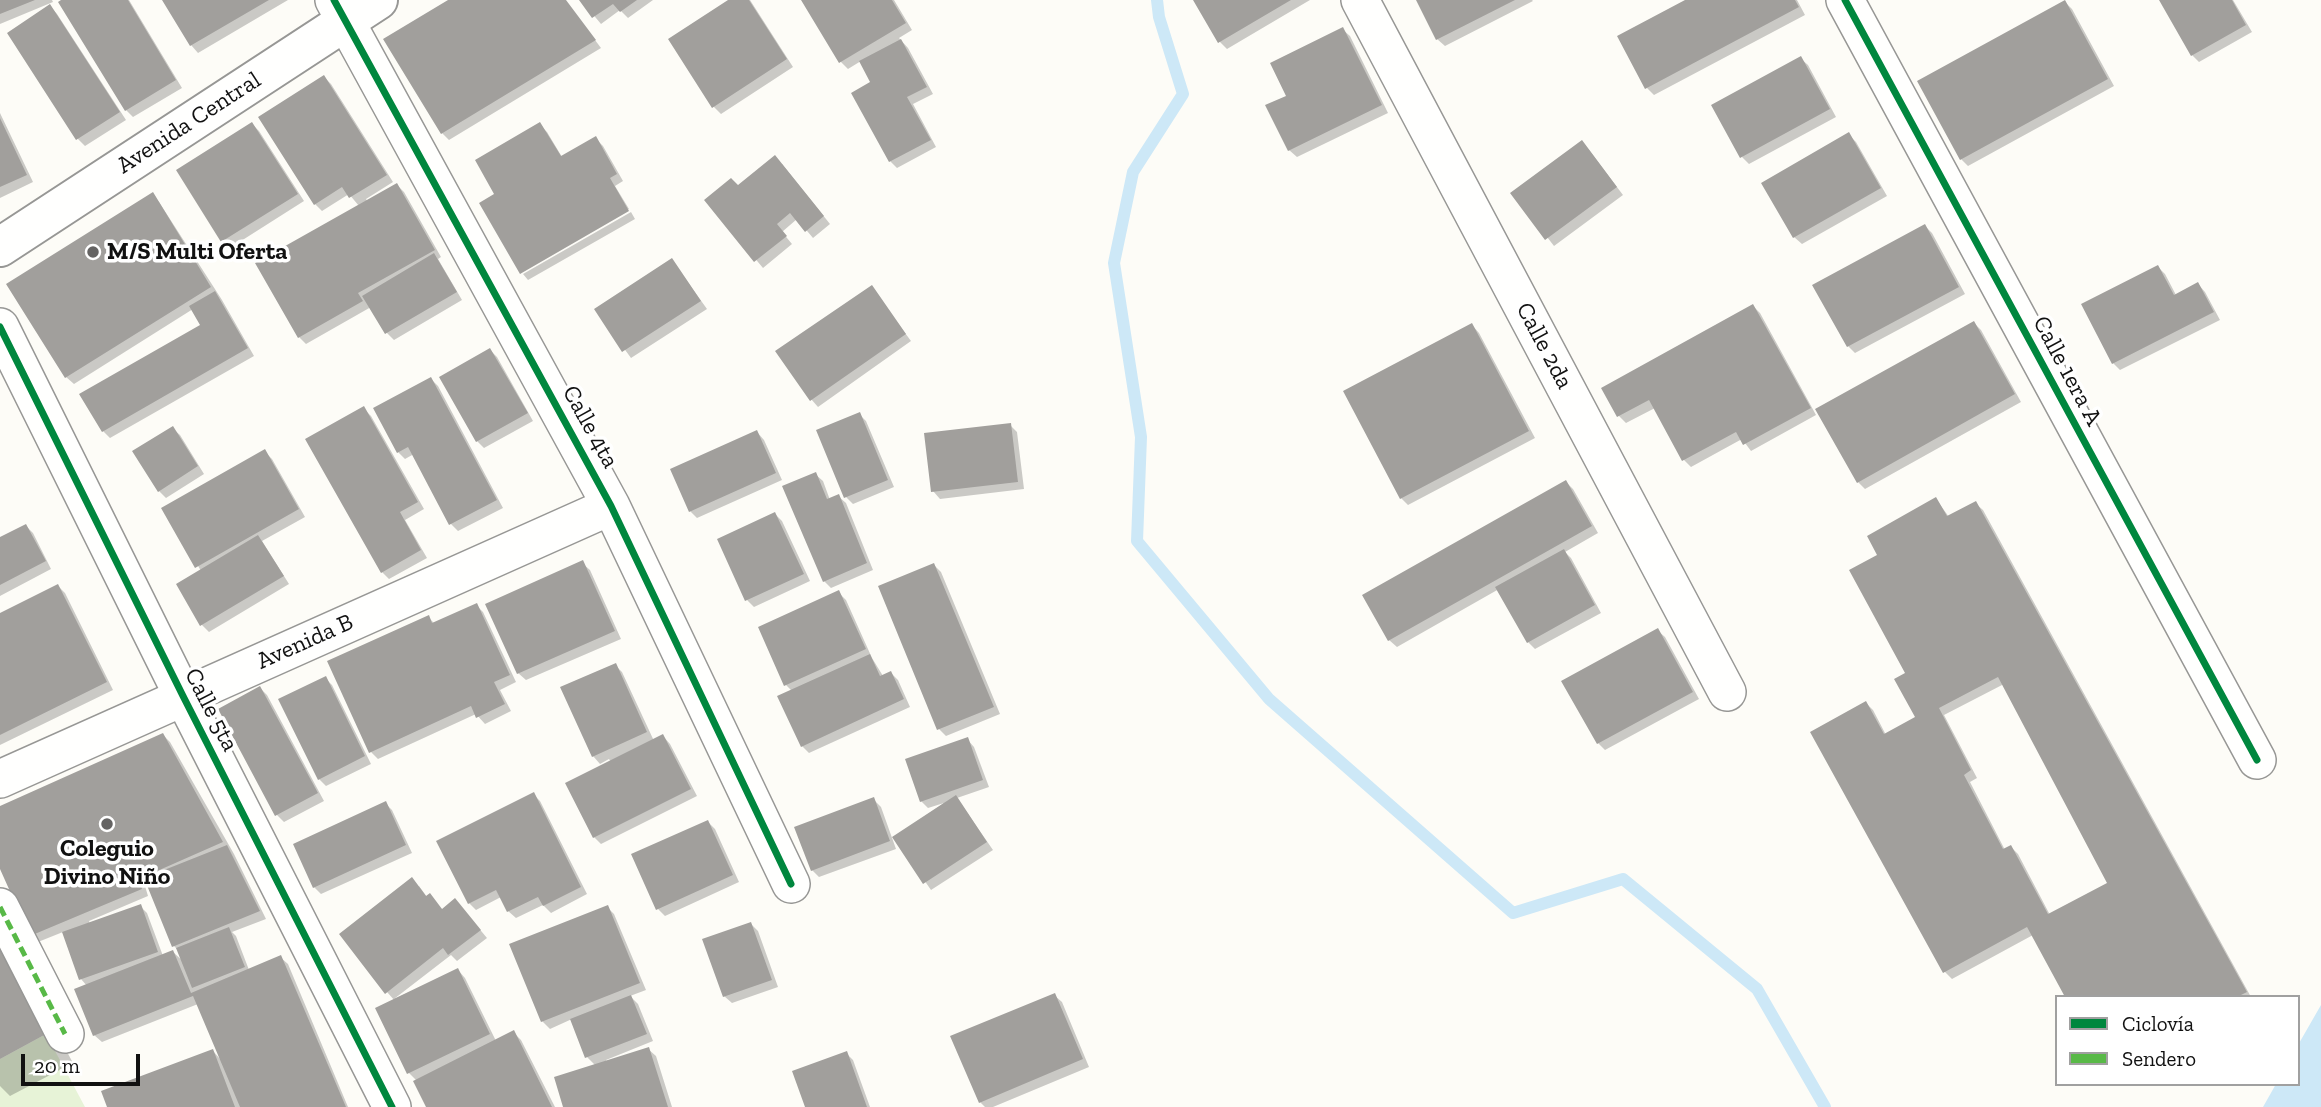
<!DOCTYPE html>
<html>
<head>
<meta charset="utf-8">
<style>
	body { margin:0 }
	#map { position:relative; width:2321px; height:1107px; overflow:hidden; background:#fdfcf7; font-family:"Zilla Slab",serif }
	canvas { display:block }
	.legend { position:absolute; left:2055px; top:995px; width:245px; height:91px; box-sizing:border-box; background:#fff; border:2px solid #a0a0a0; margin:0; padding:9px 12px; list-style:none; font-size:21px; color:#111 }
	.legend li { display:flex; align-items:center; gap:14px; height:35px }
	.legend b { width:35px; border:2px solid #a0a0a0 }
	.scale { position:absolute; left:21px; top:1054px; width:119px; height:32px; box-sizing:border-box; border:4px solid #111; border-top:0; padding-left:9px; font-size:21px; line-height:24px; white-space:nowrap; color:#111; -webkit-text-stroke:5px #fff; paint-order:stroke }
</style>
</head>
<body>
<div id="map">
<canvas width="2321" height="1107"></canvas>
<ul class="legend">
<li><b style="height:9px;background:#00873e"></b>Ciclovía</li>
<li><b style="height:9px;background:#58b947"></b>Sendero</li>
</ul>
<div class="scale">20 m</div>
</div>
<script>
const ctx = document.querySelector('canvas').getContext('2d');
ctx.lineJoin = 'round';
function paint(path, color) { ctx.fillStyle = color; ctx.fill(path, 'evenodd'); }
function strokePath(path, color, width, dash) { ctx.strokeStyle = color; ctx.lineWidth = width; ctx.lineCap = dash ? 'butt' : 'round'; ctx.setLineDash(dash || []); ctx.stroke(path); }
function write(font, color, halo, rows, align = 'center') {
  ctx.font = font + ' "Zilla Slab",serif'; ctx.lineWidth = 7; ctx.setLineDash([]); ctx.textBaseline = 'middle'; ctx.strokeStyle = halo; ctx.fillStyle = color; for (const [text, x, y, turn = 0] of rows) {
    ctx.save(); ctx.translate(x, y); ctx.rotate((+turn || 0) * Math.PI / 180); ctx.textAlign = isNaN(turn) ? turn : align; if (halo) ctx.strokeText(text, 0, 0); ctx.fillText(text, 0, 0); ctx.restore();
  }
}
paint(new Path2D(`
	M 46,1034 L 85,1107 L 0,1107 L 0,1059 Z`), '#e7f3d7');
paint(new Path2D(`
	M 2321,1005 L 2321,1107 L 2263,1107 L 2276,1084 L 2298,1084 L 2298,1045 Z`), '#cde8f7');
paint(new Path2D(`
	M 0,0 L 52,0 L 53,2 L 0,24 Z
	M 65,0 L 129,0 L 182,88 L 133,117 L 126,110 Z
	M 165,0 L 288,0 L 198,53 L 191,45 Z
	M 452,0 L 565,0 L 601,48 L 449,140 L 442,133 Z
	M 581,0 L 653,0 L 628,18 L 620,10 L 601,24 Z
	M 731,0 L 750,0 L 793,67 L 721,114 L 714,107 L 670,39 Z
	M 803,0 L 894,0 L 912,30 L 899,38 L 908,48 L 933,94 L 913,104 L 936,147 L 897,168 L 890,161 L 872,82 L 861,61 L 848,69 L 841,62 Z
	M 1195,0 L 1310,0 L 1227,49 L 1220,42 Z
	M 1418,0 L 1532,0 L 1533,1 L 1445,46 L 1437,39 Z
	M 1689,0 L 1797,0 L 1805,15 L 1654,95 L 1647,88 Z
	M 2161,0 L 2233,0 L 2252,32 L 2199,62 L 2192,55 Z
	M 2065,2 L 2072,9 L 2114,86 L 1968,166 L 1961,159 Z
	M 50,6 L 57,14 L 126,120 L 85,146 L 78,139 L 9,33 Z
	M 1342,29 L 1350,36 L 1388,113 L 1297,157 L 1289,150 L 1288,96 Z
	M 1800,58 L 1808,65 L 1836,117 L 1749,164 L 1742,157 Z
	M 324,77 L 331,84 L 393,182 L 366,199 L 368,202 L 397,185 L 404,192 L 441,257 L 438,259 L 462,300 L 394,340 L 387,333 L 371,307 L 306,344 L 299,337 L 359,206 L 349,194 L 322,211 L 315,204 Z
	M 0,113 L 33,182 L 0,198 Z
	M 252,124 L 259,131 L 304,201 L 230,248 L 223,241 Z
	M 540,125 L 547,132 L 562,157 L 595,138 L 603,146 L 623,181 L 615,186 L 629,209 L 521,271 L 497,195 Z
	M 1849,135 L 1856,142 L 1887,196 L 1802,244 L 1794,237 L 1763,184 Z
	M 1589,150 L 1623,195 L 1554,246 L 1513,193 Z
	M 782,164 L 830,224 L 813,238 L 797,219 L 782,232 L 792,244 L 763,268 L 706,200 L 738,187 Z
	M 152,195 L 159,202 L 222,300 L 254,356 L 110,438 L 103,431 L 202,326 L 193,309 L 74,384 L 66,377 Z
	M 631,212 L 635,219 L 528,280 L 523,274 Z
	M 1925,226 L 1932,233 L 1965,294 L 1855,353 L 1848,346 Z
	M 672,260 L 707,309 L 631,358 L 596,310 Z
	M 2158,267 L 2165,274 L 2176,295 L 2198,284 L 2205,292 L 2220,320 L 2120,370 L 2113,363 Z
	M 871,287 L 911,341 L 818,407 L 811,399 Z
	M 1753,306 L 1760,313 L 1816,415 L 1751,451 L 1742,439 L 1691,467 L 1684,460 L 1655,408 L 1626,423 L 1619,416 L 1603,388 Z
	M 1974,323 L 1981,330 L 2021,402 L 1865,489 L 1858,482 Z
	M 1472,325 L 1479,333 L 1535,438 L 1408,505 L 1401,498 Z
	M 490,350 L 497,357 L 533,421 L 484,448 L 477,441 Z
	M 431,379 L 438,386 L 503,508 L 458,531 L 451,524 L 414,454 L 405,459 L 398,452 Z
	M 364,409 L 371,416 L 424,509 L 405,520 L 427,558 L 389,579 L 382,572 Z
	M 859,414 L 866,421 L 894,487 L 853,504 L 846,497 Z
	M 1010,425 L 1017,432 L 1024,489 L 940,499 L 933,491 Z
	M 172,428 L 180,435 L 204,474 L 166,498 L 159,491 Z
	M 757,432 L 764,440 L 782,480 L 697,518 L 690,511 Z
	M 265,452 L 272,459 L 305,517 L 262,541 L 289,584 L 209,632 L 202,625 L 201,571 L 164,508 Z
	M 815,474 L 823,481 L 830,500 L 838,496 L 846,503 L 873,570 L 831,588 L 824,581 Z
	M 1566,482 L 1573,489 L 1598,533 L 1565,552 L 1571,558 L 1601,613 L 1535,649 L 1528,642 L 1499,589 L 1397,647 L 1389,640 Z
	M 1936,499 L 1949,517 L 1975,503 L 1983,510 L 2251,997 L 2067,997 L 2033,935 L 1952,979 L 1945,972 L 1866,703 L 1873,710 L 1886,735 L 1918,718 L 1879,556 ZM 2004,684 L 2110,883 L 2050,915 L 2018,854 L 2011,847 L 2005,850 L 1970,782 L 1977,778 L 1944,715 Z
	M 775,514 L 782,521 L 810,581 L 754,607 L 747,600 Z
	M 26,526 L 33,533 L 51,569 L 0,596 L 0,539 Z
	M 582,563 L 590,570 L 621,639 L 526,680 L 518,673 Z
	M 934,565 L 941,572 L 1000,714 L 946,736 L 939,729 Z
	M 58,586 L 65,593 L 113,690 L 0,745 L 0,615 Z
	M 839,593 L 846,600 L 872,658 L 883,676 L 891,673 L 898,680 L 910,707 L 809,753 L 802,746 L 792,691 L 786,685 Z
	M 476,605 L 483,612 L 516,682 L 500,690 L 511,711 L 485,724 L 476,714 L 378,759 L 371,752 L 428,617 L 435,624 Z
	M 1657,630 L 1665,637 L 1699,699 L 1605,750 L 1598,743 Z
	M 615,665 L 622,672 L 654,741 L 663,736 L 670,744 L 697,796 L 601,844 L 594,837 L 611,762 L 609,759 L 600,764 L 593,756 L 563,688 Z
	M 325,678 L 332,685 L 371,764 L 326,786 L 319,779 Z
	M 260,688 L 267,695 L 324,801 L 284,822 L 277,815 Z
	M 163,735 L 170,742 L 234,854 L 266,919 L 232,932 L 236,936 L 249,970 L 280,957 L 288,964 L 348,1107 L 109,1107 L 213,1051 L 221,1060 L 198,1004 L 102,1042 L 94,1035 L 87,986 L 81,979 L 63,932 L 38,942 L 0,864 L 0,808 ZM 149,884 L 174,946 L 180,952 L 184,962 L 173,952 L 163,956 L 147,913 L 140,906 L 90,924 L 89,921 L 148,896 L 145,886 Z
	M 967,739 L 974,747 L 989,787 L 957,798 L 993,850 L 931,890 L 894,837 L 944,803 L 928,808 L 921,801 Z
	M 533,794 L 540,801 L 587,894 L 551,913 L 543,905 L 516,918 L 508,911 L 501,897 L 476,910 L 469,903 Z
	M 873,799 L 881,807 L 896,849 L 819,877 L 812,870 Z
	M 385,803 L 392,810 L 412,853 L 321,894 L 314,887 Z
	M 708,822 L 715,829 L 739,882 L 665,916 L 658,909 Z
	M 419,886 L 427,897 L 443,910 L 462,908 L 487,938 L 457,961 L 451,955 L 394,999 L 458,970 L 465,978 L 496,1041 L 514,1033 L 521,1040 L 555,1107 L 428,1107 L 417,1081 L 409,1073 L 395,1001 L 387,992 Z
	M 607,907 L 614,914 L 646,990 L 630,996 L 638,1004 L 653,1041 L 606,1060 L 607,1062 L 648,1049 L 656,1056 L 672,1107 L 565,1107 L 596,1066 L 587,1057 L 572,1019 L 550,1029 L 542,1021 L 511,945 Z
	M 751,924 L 758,931 L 778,987 L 732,1003 L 724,996 Z
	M 0,941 L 25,974 L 73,1063 L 10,1096 L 0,1086 Z
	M 1054,995 L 1062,1002 L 1089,1067 L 993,1107 L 985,1107 L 980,1102 Z
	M 846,1053 L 853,1060 L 870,1107 L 807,1107 Z`), '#0003');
strokePath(new Path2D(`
	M 1157,0 L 1159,17 L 1183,94 L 1133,172 L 1114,263 L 1141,437 L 1137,541 L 1269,699 L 1513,913 L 1623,879 L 1757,989 L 1825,1107`), '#cde8f7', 12);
paint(new Path2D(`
	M 0,0 L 35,0 L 0,14 Z
	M 61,0 L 128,0 L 176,80 L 125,111 L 58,2 Z
	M 162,0 L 269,0 L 190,46 Z
	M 448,0 L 566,0 L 596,40 L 441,134 L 383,39 Z
	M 579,0 L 637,0 L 620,12 L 613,4 L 592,18 Z
	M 728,0 L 749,0 L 787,59 L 712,108 L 668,39 Z
	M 801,0 L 892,0 L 906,23 L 839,63 Z
	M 1193,0 L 1291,0 L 1218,43 Z
	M 1416,0 L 1515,0 L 1436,40 Z
	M 1685,0 L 1795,0 L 1799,7 L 1645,89 L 1617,36 Z
	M 2065,0 L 2108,79 L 1960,160 L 1917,81 Z
	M 2159,0 L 2232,0 L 2246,25 L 2191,56 Z
	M 50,4 L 120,112 L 76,140 L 7,33 Z
	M 1343,27 L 1382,105 L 1288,151 L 1265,105 L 1286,96 L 1270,63 Z
	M 901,39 L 927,87 L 907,97 L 931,140 L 889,162 L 851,93 L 870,82 L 859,61 Z
	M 1801,56 L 1830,109 L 1740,158 L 1711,105 Z
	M 324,75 L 387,175 L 349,198 L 342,187 L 314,205 L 258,117 Z
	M 0,118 L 27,175 L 0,187 Z
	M 252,122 L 298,194 L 221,242 L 176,170 Z
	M 540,122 L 561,156 L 596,136 L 617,174 L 610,178 L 629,211 L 520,274 L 479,203 L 494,194 L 475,160 Z
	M 1849,132 L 1881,188 L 1793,238 L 1761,183 Z
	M 1582,140 L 1617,187 L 1545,240 L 1510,193 Z
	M 775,155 L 824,216 L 805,232 L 790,213 L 777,224 L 787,236 L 754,262 L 704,200 L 731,178 L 738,185 Z
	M 397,183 L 435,250 L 358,293 L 363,301 L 298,338 L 255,263 Z
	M 153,192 L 211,287 L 65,378 L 6,284 Z
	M 1925,224 L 1959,287 L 1847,347 L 1812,285 Z
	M 434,253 L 457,292 L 385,334 L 362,296 Z
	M 672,258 L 701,301 L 622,352 L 594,309 Z
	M 2158,265 L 2174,295 L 2198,282 L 2214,312 L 2112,364 L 2081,304 Z
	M 872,285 L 906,334 L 810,401 L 775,351 Z
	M 215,291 L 248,348 L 102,432 L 79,394 L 200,325 L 189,306 Z
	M 1753,304 L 1811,408 L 1743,445 L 1736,432 L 1682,461 L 1649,400 L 1617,417 L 1601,388 Z
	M 1974,321 L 2015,394 L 1857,483 L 1815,409 Z
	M 1472,323 L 1529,431 L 1400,499 L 1343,391 Z
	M 490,348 L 528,413 L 476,442 L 439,377 Z
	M 431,377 L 497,500 L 449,525 L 408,447 L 397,453 L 373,408 Z
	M 364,406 L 418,502 L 400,512 L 421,550 L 381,573 L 305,439 Z
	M 860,412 L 888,480 L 844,498 L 816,430 Z
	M 1011,423 L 1018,482 L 931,492 L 924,433 Z
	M 173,426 L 198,466 L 158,492 L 132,451 Z
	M 757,430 L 776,473 L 689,512 L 670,469 Z
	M 265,449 L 299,509 L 195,568 L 161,508 Z
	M 816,472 L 827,499 L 839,494 L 867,563 L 823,582 L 782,486 Z
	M 1566,480 L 1592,526 L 1388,641 L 1362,595 Z
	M 1936,497 L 1947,516 L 1976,501 L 2247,992 L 2237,997 L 2065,997 L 2027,927 L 1943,973 L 1810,732 L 1866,701 L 1884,734 L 1915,717 L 1894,679 L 1905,673 L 1849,570 L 1877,555 L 1867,536 ZM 1998,677 L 2107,883 L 2048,914 L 2011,845 L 2003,849 L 1964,775 L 1971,770 L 1939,708 Z
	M 775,512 L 804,574 L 745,601 L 717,539 Z
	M 26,524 L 46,561 L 0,585 L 0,537 Z
	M 258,535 L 284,576 L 200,626 L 176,584 Z
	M 1564,549 L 1595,605 L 1527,643 L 1495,587 Z
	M 583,560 L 615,631 L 517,674 L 485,604 Z
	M 934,563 L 994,707 L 937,730 L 878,586 Z
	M 58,584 L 107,682 L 0,735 L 0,613 Z
	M 839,590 L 866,649 L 784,686 L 758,627 Z
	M 477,603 L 510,675 L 494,682 L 505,704 L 476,718 L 471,706 L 369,753 L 327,661 L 429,615 L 432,623 Z
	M 1658,628 L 1693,692 L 1597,744 L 1561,681 Z
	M 870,654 L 880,676 L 891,671 L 904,699 L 801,747 L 777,696 Z
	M 616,663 L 647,732 L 592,757 L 560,687 Z
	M 326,676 L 365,756 L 318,780 L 278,699 Z
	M 260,686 L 318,793 L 275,816 L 218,709 Z
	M 163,733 L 223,842 L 139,879 L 142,889 L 30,936 L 0,869 L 0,806 Z
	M 663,734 L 691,789 L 593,838 L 565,783 Z
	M 968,737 L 983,780 L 920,802 L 905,759 Z
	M 534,792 L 581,887 L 543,906 L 538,897 L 507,912 L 496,890 L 468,904 L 436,841 Z
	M 956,795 L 987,842 L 923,884 L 892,837 Z
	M 874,797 L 890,841 L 811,871 L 794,827 Z
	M 386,801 L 406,845 L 313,888 L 293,844 Z
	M 708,820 L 733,875 L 656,910 L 631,854 Z
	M 227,845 L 260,911 L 172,947 L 144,878 Z
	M 412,877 L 426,896 L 430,893 L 442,909 L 455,898 L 481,930 L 448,955 L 443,948 L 385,994 L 339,934 Z
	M 141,904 L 158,952 L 79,980 L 62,932 Z
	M 608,905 L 640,983 L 541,1022 L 509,944 Z
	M 751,922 L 772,980 L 723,997 L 702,939 Z
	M 229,927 L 245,967 L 192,988 L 176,948 Z
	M 0,948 L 46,1034 L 0,1059 Z
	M 173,950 L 191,993 L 281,955 L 346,1107 L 240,1107 L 193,996 L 93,1036 L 74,989 Z
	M 458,968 L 490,1034 L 407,1074 L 375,1008 Z
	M 1055,993 L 1083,1059 L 979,1103 L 950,1036 Z
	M 631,995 L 647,1034 L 585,1058 L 570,1019 Z
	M 514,1030 L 552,1107 L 426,1107 L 413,1081 Z
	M 649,1047 L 668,1107 L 563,1107 L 554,1077 Z
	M 213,1049 L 235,1107 L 107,1107 L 101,1091 Z
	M 847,1051 L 867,1107 L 805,1107 L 792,1071 Z`), '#a19f9c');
const minor = new Path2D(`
	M 334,0 L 611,506 L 791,884
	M 1360,0 L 1727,692
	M 1845,0 L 2257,760
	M 0,327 L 183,696 L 392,1107
	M 0,779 L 611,506
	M 0,907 L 65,1034`);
const tertiary = new Path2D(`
	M 0,247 L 378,0`);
strokePath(minor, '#979795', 40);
strokePath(tertiary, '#979795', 42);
strokePath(minor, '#fffffe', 37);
strokePath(tertiary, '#fffffe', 38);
strokePath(new Path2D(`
	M 0,907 L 65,1034`), '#58b947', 5, [10, 5]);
strokePath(new Path2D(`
	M 334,0 L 611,506 L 791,884
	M 1845,0 L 2257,760
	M 0,327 L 183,696 L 392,1107`), '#00873e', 7);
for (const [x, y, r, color] of [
	[93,252,7,"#646362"],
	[107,824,7,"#646362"]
]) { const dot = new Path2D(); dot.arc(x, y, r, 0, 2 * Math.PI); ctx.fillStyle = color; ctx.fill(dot); strokePath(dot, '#fff', 2.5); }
write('24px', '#111', '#fff', [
	["Avenida Central",189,123,-33],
	["Calle 2da",1544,346,62],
	["Calle 1era A",2067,371,62],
	["Calle 4ta",590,427,61],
	["Avenida B",305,642,-24],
	["Calle 5ta",211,710,63]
]);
write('bold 24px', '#111', '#fff', [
	["M/S Multi Oferta",107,252],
	["Coleguio",107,849,"center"],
	["Divino Niño",107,877,"center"]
], 'left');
</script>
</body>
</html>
